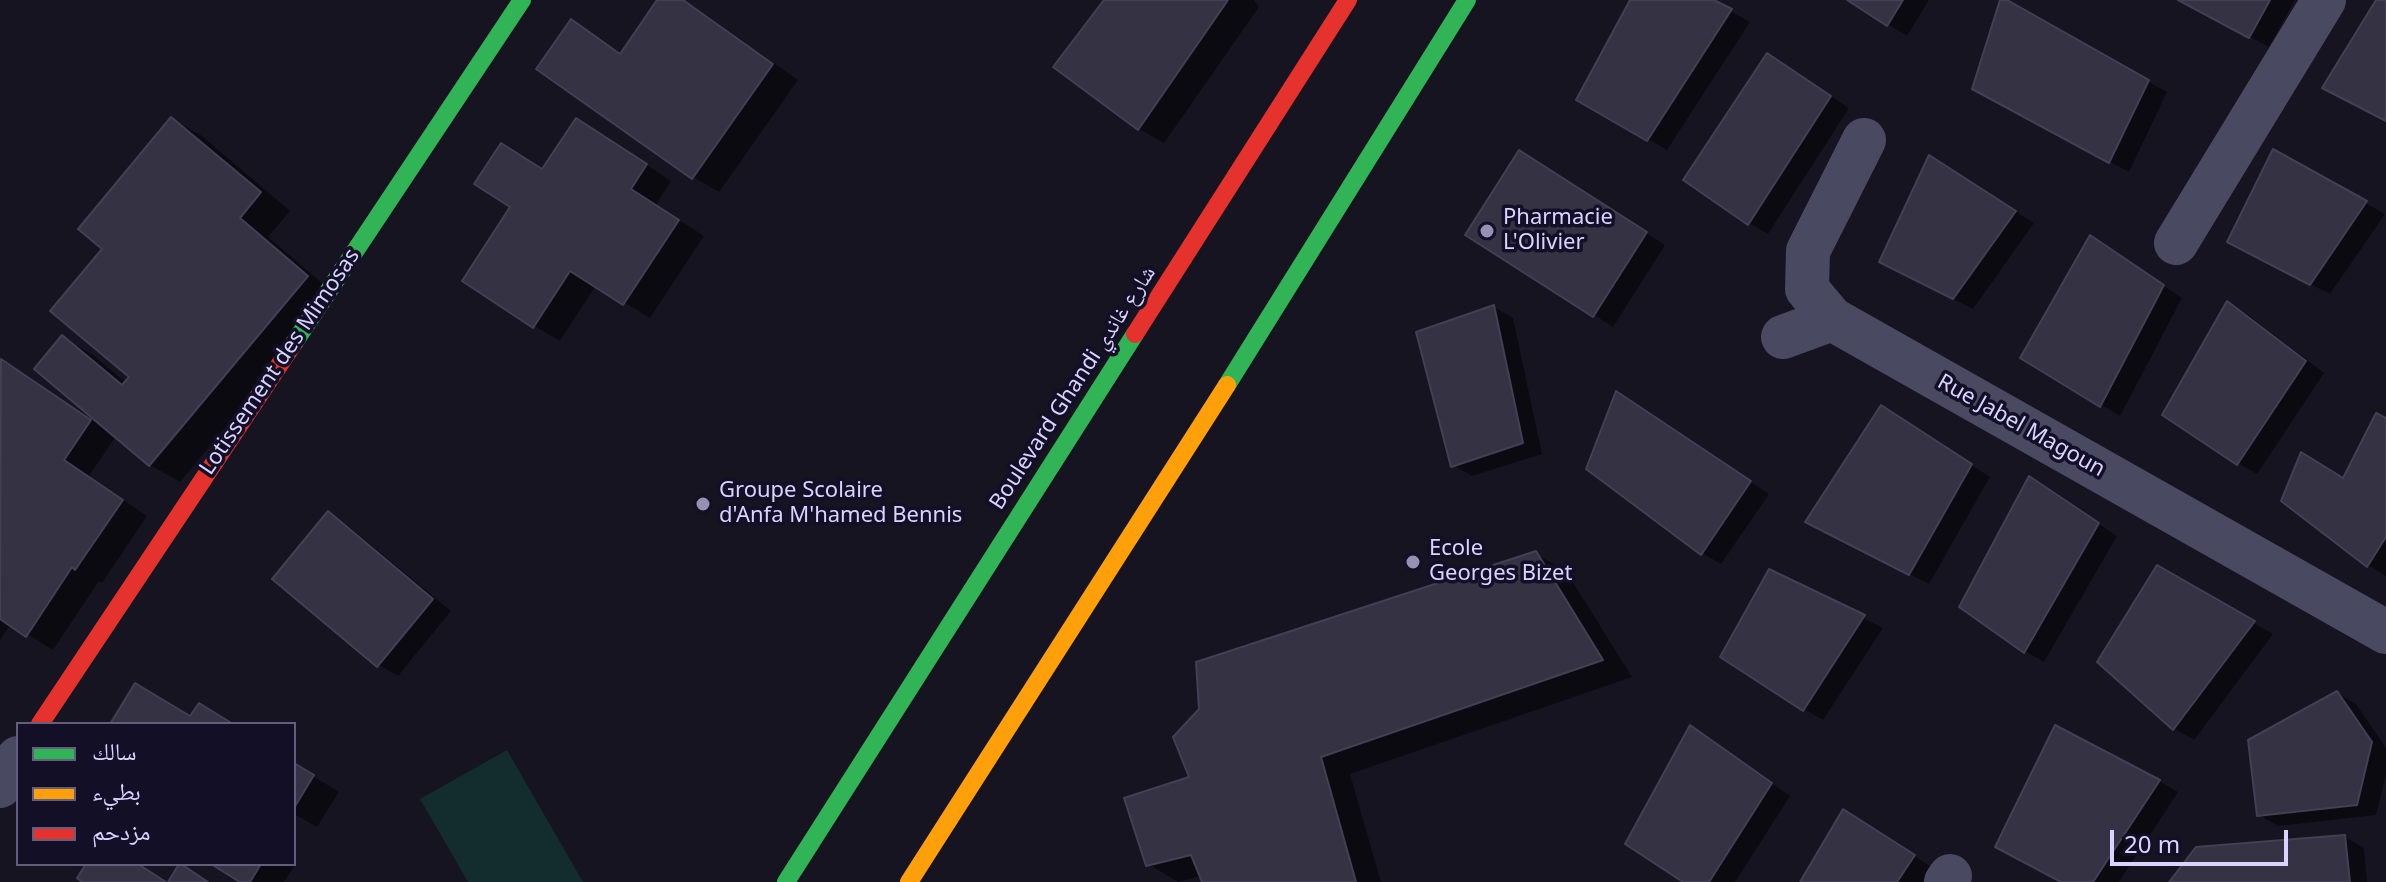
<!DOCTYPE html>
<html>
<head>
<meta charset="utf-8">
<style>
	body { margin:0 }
	#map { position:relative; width:2386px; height:882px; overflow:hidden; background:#161421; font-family:"Noto Sans","Noto Naskh Arabic",sans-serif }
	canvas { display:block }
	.legend { position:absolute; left:16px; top:722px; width:280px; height:144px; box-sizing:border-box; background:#130f26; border:2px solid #625e7d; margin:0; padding:10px 14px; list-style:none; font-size:24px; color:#d9d4ff }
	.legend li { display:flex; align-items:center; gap:16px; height:40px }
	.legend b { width:40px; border:2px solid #625e7d }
	.scale { position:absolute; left:2110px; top:830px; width:178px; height:36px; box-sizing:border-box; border:4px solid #d9d4ff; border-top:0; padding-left:10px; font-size:24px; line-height:28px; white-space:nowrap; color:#d9d4ff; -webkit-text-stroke:6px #130f26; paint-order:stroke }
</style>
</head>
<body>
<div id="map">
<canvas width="2386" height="882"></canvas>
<ul class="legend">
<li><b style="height:10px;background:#30b455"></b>سالك</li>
<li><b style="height:10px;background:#ff9f0a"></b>بطيء</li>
<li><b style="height:10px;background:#e5322d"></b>مزدحم</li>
</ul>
<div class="scale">20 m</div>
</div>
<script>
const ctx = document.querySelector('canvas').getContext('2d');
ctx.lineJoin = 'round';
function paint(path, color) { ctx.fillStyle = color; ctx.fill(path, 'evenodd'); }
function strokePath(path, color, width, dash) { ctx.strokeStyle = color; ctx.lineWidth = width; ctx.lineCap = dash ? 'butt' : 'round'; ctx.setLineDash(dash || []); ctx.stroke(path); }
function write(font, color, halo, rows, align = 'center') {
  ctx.font = font + ' "Noto Sans","Noto Naskh Arabic",sans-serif'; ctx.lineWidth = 7; ctx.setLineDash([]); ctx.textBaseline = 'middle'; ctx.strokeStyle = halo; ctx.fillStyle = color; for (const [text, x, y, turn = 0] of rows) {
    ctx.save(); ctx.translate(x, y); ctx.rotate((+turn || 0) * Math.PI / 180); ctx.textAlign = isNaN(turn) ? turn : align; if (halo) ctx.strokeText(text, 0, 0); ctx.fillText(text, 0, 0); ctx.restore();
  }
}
paint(new Path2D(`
	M 507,750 L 583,882 L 468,882 L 420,799 Z`), '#132c2d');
paint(new Path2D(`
	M 660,0 L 683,0 L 692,5 L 798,80 L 719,192 L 693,177 L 572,22 L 622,54 Z
	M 1107,0 L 1254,0 L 1259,7 L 1164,143 L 1139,129 Z
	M 1632,0 L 1710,0 L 1750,22 L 1667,150 L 1579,99 Z
	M 1850,0 L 1929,0 L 1907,36 Z
	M 2002,0 L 2167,92 L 2129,172 L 1994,99 Z
	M 2181,0 L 2295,0 L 2269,47 Z
	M 1787,67 L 1849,108 L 1768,234 L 1749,223 Z
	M 172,119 L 202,136 L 290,211 L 268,237 L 336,295 L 180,482 L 150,465 L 116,436 L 89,476 L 147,516 L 102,583 L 99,581 L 53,650 L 11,624 L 0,640 L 0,365 L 2,362 L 28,376 L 99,425 L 101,423 L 63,338 L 93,355 L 126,383 L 131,376 L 105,249 Z
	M 602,135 L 671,181 L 656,205 L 704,236 L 650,318 L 596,285 L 560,341 L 534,326 L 544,171 Z
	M 2274,152 L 2385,214 L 2330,294 L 2248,253 Z
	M 1538,164 L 1665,245 L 1613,327 L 1468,235 Z
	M 1949,169 L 2034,223 L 1973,309 L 1900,272 Z
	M 2110,249 L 2182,298 L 2120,416 L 2023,357 Z
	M 2228,304 L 2247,314 L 2324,373 L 2257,474 L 2238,463 Z
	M 1494,307 L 1513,318 L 1542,454 L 1472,476 L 1453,465 Z
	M 1617,394 L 1769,494 L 1721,564 L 1702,553 Z
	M 1900,419 L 1990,477 L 1929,584 L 1827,533 Z
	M 2386,420 L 2386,576 L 2368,565 L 2283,501 L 2344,480 Z
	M 2048,490 L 2117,536 L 2044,662 L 2025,651 Z
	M 328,514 L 347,525 L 451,611 L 398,676 L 379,665 L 275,579 Z
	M 1536,554 L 1566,571 L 1632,677 L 1350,774 L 1381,882 L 1204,882 L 1201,876 L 1178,882 L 1148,864 L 1192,778 Z
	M 2158,568 L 2273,634 L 2194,740 L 2175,729 L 2100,661 Z
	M 1770,572 L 1883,628 L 1823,720 L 1804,709 Z
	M 2337,693 L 2356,704 L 2386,748 L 2386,774 L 2376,815 L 2278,826 L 2259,815 Z
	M 1709,739 L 1790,796 L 1735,882 L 1687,882 Z
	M 294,764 L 339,792 L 317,827 L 294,814 Z
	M 2159,781 L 2178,792 L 2119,882 L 2063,882 Z
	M 1863,823 L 1933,868 L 1923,882 L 1802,882 Z
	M 2345,837 L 2364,848 L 2367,882 L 2172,882 Z
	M 215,864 L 294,864 L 295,865 L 284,882 L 244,882 Z`), '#0007');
const building = new Path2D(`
	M 657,0 L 683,0 L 773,64 L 692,179 L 536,69 L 571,19 L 620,54 Z
	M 1104,0 L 1228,0 L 1138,130 L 1053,67 Z
	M 1630,0 L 1714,0 L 1732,9 L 1647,141 L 1576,100 Z
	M 1847,0 L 1903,0 L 1887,26 Z
	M 2000,0 L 2007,0 L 2149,80 L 2109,163 L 1972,89 Z
	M 2178,0 L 2270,0 L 2249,38 Z
	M 2376,0 L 2386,0 L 2386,121 L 2322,88 Z
	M 1767,53 L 1831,96 L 1748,225 L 1683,180 Z
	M 171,117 L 261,192 L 240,218 L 308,276 L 149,466 L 34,369 L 62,335 L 122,385 L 129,377 L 50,311 L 102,249 L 78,229 Z
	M 576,118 L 647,164 L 631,189 L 679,220 L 623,305 L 570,271 L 533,328 L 462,281 L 510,207 L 474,184 L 501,143 L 542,169 Z
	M 2273,149 L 2367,201 L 2310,285 L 2227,242 Z
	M 1519,150 L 1647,232 L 1593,317 L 1465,235 Z
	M 1929,155 L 2016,211 L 1953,299 L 1879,262 Z
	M 2090,235 L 2164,285 L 2100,407 L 2020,358 Z
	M 2227,301 L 2306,361 L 2237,465 L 2162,415 Z
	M 1494,305 L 1523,443 L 1451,467 L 1416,332 Z
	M 1,359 L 91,420 L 64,460 L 123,500 L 75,570 L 72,567 L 26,637 L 0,619 Z
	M 1616,391 L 1751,481 L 1701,555 L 1586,469 Z
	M 1881,405 L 1972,464 L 1909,575 L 1805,522 Z
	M 2376,413 L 2386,418 L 2386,537 L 2367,567 L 2281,501 L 2301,452 L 2343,478 Z
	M 2029,476 L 2099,523 L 2024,653 L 1959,607 Z
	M 328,511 L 433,599 L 377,667 L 272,579 Z
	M 1536,551 L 1603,660 L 1321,757 L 1356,882 L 1202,882 L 1191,855 L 1146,866 L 1124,798 L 1189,777 L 1173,737 L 1199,709 L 1196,662 Z
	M 2157,565 L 2255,621 L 2173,730 L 2097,662 Z
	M 1769,569 L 1865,615 L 1803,711 L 1720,657 Z
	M 135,683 L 190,716 L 199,703 L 233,724 L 110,724 Z
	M 2337,691 L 2372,742 L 2357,805 L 2257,816 L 2248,740 Z
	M 1690,725 L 1772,783 L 1709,882 L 1683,882 L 1625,844 Z
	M 2055,725 L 2160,780 L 2093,882 L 2061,882 L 1995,847 Z
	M 294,763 L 314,775 L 294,808 Z
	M 1843,809 L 1915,855 L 1897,882 L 1800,882 Z
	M 2345,835 L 2350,882 L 2169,882 L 2196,847 Z
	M 86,864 L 138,864 L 166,882 L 82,882 L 77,878 Z
	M 179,864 L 181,864 L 208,882 L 168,882 Z
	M 211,864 L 261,864 L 250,882 L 240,882 Z`);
paint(building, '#343243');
strokePath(building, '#433f54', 2);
strokePath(new Path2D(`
	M 1864,140 L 1808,251 L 1807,289 L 1832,319 L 2386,632
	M 2176,243 L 2324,0
	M 1783,337 L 1832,319
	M 0,786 L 18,758
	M 1946,882 L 1950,876`), '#4a4962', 44);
strokePath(new Path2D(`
	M 294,343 L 522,0
	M 1227,385 L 1467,0
	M 786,882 L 1135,334`), '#30b455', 18);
strokePath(new Path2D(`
	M 909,882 L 1227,385`), '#ff9f0a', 18);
strokePath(new Path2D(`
	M 1135,334 L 1348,0
	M 40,724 L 294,343`), '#e5322d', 18);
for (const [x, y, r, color] of [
	[1487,231,8,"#9591b1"],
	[703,504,8,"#9591b1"],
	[1413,562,8,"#9591b1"]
]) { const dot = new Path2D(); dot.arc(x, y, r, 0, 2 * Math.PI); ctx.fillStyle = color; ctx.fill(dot); strokePath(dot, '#130f26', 3); }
write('22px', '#d9d4ff', '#130f26', [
	["Pharmacie",1503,218],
	["L'Olivier",1503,243],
	["Groupe Scolaire",719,491],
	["d'Anfa M'hamed Bennis",719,516],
	["Ecole",1429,549],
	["Georges Bizet",1429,574]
], 'left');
write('22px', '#d9d4ff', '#130f26', [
	["Lotissement des Mimosas",280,362,-56],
	["Boulevard Ghandi شارع غاندي",1073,388,-57],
	["Rue Jabel Magoun",2021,426,29]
]);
</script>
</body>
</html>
